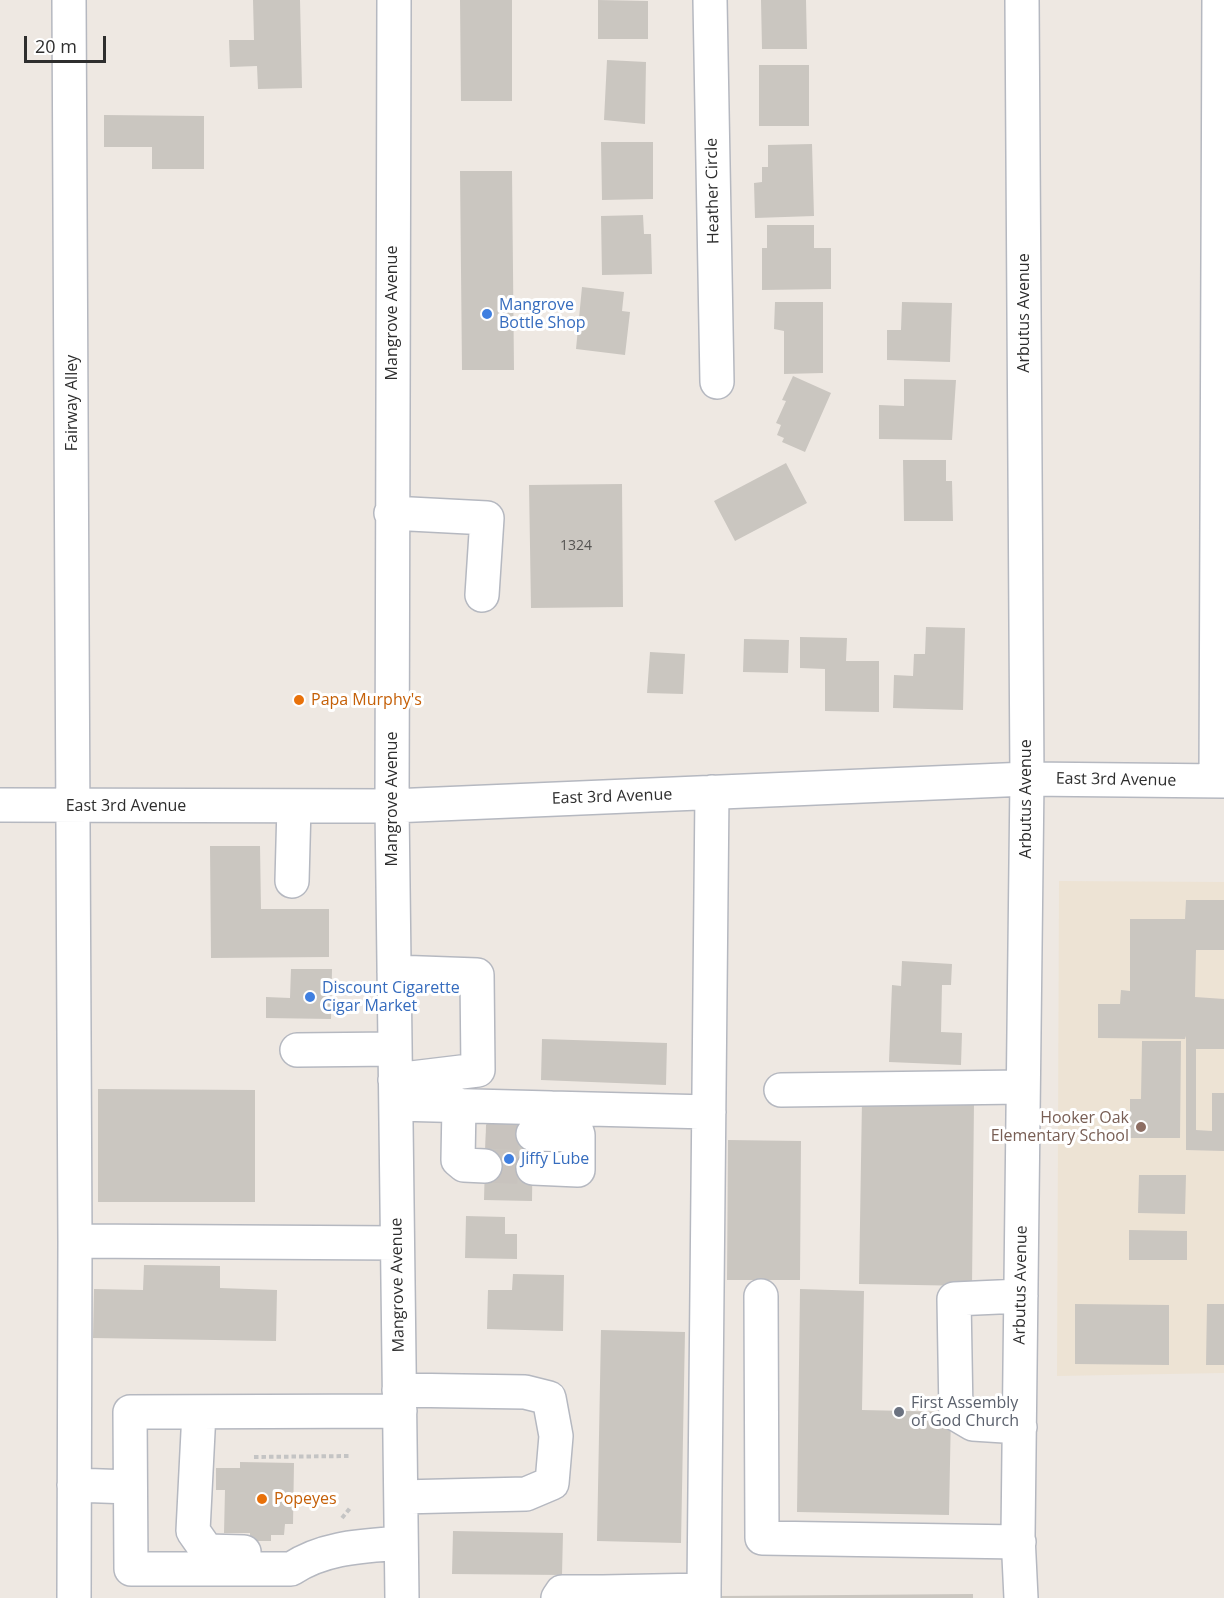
<!DOCTYPE html>
<html>
<head>
<meta charset="utf-8">
<style>
	body { margin:0 }
	#map { position:relative; width:1224px; height:1598px; overflow:hidden; background:#eee8e2; font-family:"Open Sans",sans-serif }
	canvas { display:block }
	.scale { position:absolute; left:24px; top:36px; width:82px; height:27px; box-sizing:border-box; border:3px solid #2e2e2e; border-top:0; padding-left:8px; font-size:18px; line-height:21px; white-space:nowrap; color:#2e2e2e; -webkit-text-stroke:4px #fff; paint-order:stroke }
</style>
</head>
<body>
<div id="map">
<canvas width="1224" height="1598"></canvas>
<div class="scale">20 m</div>
</div>
<script>
const ctx = document.querySelector('canvas').getContext('2d');
ctx.lineJoin = 'round';
function paint(path, color) { ctx.fillStyle = color; ctx.fill(path, 'evenodd'); }
function strokePath(path, color, width, dash) { ctx.strokeStyle = color; ctx.lineWidth = width; ctx.lineCap = dash ? 'butt' : 'round'; ctx.setLineDash(dash || []); ctx.stroke(path); }
function write(font, color, halo, rows, align = 'center') {
  ctx.font = font + ' "Open Sans",sans-serif'; ctx.lineWidth = 6; ctx.setLineDash([]); ctx.textBaseline = 'middle'; ctx.strokeStyle = halo; ctx.fillStyle = color; for (const [text, x, y, turn = 0] of rows) {
    ctx.save(); ctx.translate(x, y); ctx.rotate((+turn || 0) * Math.PI / 180); ctx.textAlign = isNaN(turn) ? turn : align; if (halo) ctx.strokeText(text, 0, 0); ctx.fillText(text, 0, 0); ctx.restore();
  }
}
paint(new Path2D(`
	M 1059,881 L 1224,882 L 1224,1373 L 1057,1376 Z`), '#ede3d4');
paint(new Path2D(`
	M 253,0 L 300,0 L 302,88 L 258,89 L 257,66 L 230,67 L 229,40 L 254,40 Z
	M 460,0 L 512,0 L 512,101 L 461,101 Z
	M 598,0 L 648,1 L 648,39 L 598,39 Z
	M 761,0 L 806,0 L 807,49 L 762,49 Z
	M 607,60 L 646,62 L 645,124 L 604,120 Z
	M 759,65 L 809,65 L 809,126 L 759,126 Z
	M 104,115 L 204,116 L 204,169 L 152,169 L 152,147 L 104,147 Z
	M 601,142 L 653,142 L 653,199 L 602,200 Z
	M 812,144 L 814,216 L 755,218 L 754,183 L 762,182 L 762,167 L 768,167 L 768,145 Z
	M 460,171 L 512,171 L 514,370 L 462,370 Z
	M 643,215 L 644,234 L 651,234 L 652,274 L 602,275 L 601,216 Z
	M 767,225 L 814,225 L 814,248 L 831,248 L 831,289 L 762,290 L 762,248 L 767,248 Z
	M 582,287 L 624,292 L 622,311 L 630,312 L 625,355 L 576,349 Z
	M 775,302 L 823,302 L 823,373 L 784,374 L 784,331 L 774,329 Z
	M 902,302 L 952,303 L 950,362 L 887,360 L 887,330 L 901,330 Z
	M 793,376 L 831,393 L 805,452 L 782,442 L 784,438 L 777,435 L 781,425 L 776,423 L 786,401 L 782,400 Z
	M 904,379 L 956,380 L 952,440 L 879,439 L 879,405 L 904,406 Z
	M 903,460 L 946,460 L 946,481 L 952,481 L 953,521 L 904,521 Z
	M 786,463 L 807,503 L 735,541 L 714,501 Z
	M 622,484 L 623,607 L 531,608 L 529,485 Z
	M 926,627 L 965,628 L 963,710 L 893,708 L 894,675 L 913,676 L 914,654 L 925,654 Z
	M 800,637 L 847,638 L 846,661 L 879,661 L 879,712 L 825,711 L 825,669 L 800,668 Z
	M 744,639 L 789,640 L 788,673 L 743,672 Z
	M 650,652 L 685,654 L 683,694 L 647,693 Z
	M 210,846 L 260,846 L 261,909 L 329,909 L 329,957 L 211,958 Z
	M 1186,900 L 1224,900 L 1224,950 L 1196,950 L 1195,997 L 1224,999 L 1224,1049 L 1196,1049 L 1196,1130 L 1212,1131 L 1212,1093 L 1224,1093 L 1224,1151 L 1186,1150 L 1186,1036 L 1185,1039 L 1098,1038 L 1098,1004 L 1120,1004 L 1121,990 L 1130,991 L 1130,919 L 1185,919 Z
	M 902,961 L 952,964 L 951,985 L 942,985 L 941,1032 L 962,1033 L 961,1065 L 889,1062 L 892,985 L 901,986 Z
	M 291,969 L 332,969 L 331,1019 L 266,1018 L 266,997 L 290,998 Z
	M 542,1039 L 667,1043 L 666,1085 L 541,1080 Z
	M 1142,1041 L 1181,1041 L 1180,1138 L 1130,1138 L 1130,1099 L 1141,1099 Z
	M 98,1089 L 255,1090 L 255,1202 L 98,1202 Z
	M 862,1100 L 974,1102 L 972,1286 L 859,1284 Z
	M 486,1125 L 533,1126 L 532,1201 L 484,1200 Z
	M 728,1140 L 801,1141 L 800,1280 L 727,1280 Z
	M 1139,1175 L 1186,1175 L 1185,1214 L 1138,1213 Z
	M 466,1216 L 505,1217 L 505,1234 L 517,1234 L 517,1259 L 465,1258 Z
	M 1129,1230 L 1187,1231 L 1187,1260 L 1129,1260 Z
	M 144,1265 L 220,1266 L 220,1288 L 277,1290 L 276,1341 L 93,1338 L 94,1289 L 143,1290 Z
	M 513,1274 L 564,1275 L 563,1331 L 487,1329 L 488,1290 L 512,1290 Z
	M 800,1289 L 864,1291 L 862,1410 L 951,1412 L 949,1515 L 797,1512 Z
	M 1075,1304 L 1169,1305 L 1169,1365 L 1075,1364 Z
	M 1207,1304 L 1224,1304 L 1224,1365 L 1206,1365 Z
	M 601,1330 L 685,1332 L 681,1543 L 597,1541 Z
	M 240,1462 L 294,1463 L 293,1524 L 285,1524 L 284,1535 L 271,1535 L 271,1541 L 250,1541 L 250,1533 L 224,1533 L 225,1490 L 216,1490 L 216,1468 L 240,1468 Z
	M 453,1531 L 563,1533 L 562,1575 L 452,1574 Z
	M 973,1594 L 973,1598 L 721,1598 L 721,1596 Z`), '#cac6c0');
strokePath(new Path2D(`
	M 486,1132 L 533,1134
	M 485,1166 L 533,1168`), '#c8c3be', 33, [33, 16]);
const minor = new Path2D(`
	M 69,0 L 75,1241 L 74,1598
	M 394,0 L 392,806 L 402,1598
	M 710,0 L 717,382
	M 391,513 L 487,518 L 482,595
	M 1216,781 L 1219,0
	M 0,805 L 392,806 L 1027,779 L 1224,781
	M 292,881 L 294,806
	M 394,972 L 477,975 L 478,1070 L 395,1080
	M 297,1050 L 395,1049
	M 781,1090 L 1023,1087
	M 396,1104 L 551,1108 L 573,1120 L 578,1135 L 578,1170 L 533,1168
	M 459,1105 L 458,1160 L 464,1165 L 485,1166
	M 551,1108 L 709,1112
	M 533,1134 L 578,1135
	M 75,1241 L 397,1243
	M 761,1296 L 762,1538 L 1019,1542
	M 399,1390 L 525,1392 L 549,1398 L 556,1436 L 552,1483 L 526,1494 L 401,1497
	M 400,1411 L 130,1412 L 131,1569 L 291,1569 C 324,1547 363,1546 401,1543
	M 199,1412 L 193,1531 L 207,1551 L 244,1552
	M 1020,1427 L 973,1424 L 956,1414 L 954,1299 L 1021,1296
	M 74,1485 L 130,1487
	M 704,1590 L 712,792
	M 558,1598 L 562,1592 L 603,1592
	M 603,1598 L 603,1592 L 704,1590 L 704,1598
	M 1021,1598 L 1018,1536 L 1027,779 L 1022,0`);
strokePath(minor, '#b5b8c0', 36);
strokePath(new Path2D(`
	M 254,1457 L 350,1456
	M 342,1518 L 350,1508`), '#c4c4c4', 4, [4.5, 3]);
strokePath(minor, '#fff', 33);
for (const [x, y, r, color] of [
	[487,314,6,"#3f7fe0"],
	[299,700,6,"#e8710a"],
	[310,997,6,"#3f7fe0"],
	[1141,1127,6,"#8d6e63"],
	[509,1159,6,"#3f7fe0"],
	[899,1412,6,"#6b7280"],
	[262,1499,6,"#e8710a"]
]) { const dot = new Path2D(); dot.arc(x, y, r, 0, 2 * Math.PI); ctx.fillStyle = color; ctx.fill(dot); strokePath(dot, '#fff', 2); }
write('14px', '#555452', null, [
	["1324",576,546]
]);
write('16px', '#2e2e2e', '#fff', [
	["Heather Circle",713,191,-91],
	["Mangrove Avenue",392,313,-90],
	["Arbutus Avenue",1024,313,-90],
	["Fairway Alley",72,403,-90],
	["East 3rd Avenue",1116,780,1],
	["East 3rd Avenue",612,797,-2],
	["Mangrove Avenue",392,799,-90],
	["Arbutus Avenue",1026,799,-90],
	["East 3rd Avenue",126,806],
	["Mangrove Avenue",398,1285,-91],
	["Arbutus Avenue",1021,1285,-89]
]);
write('16px', '#366cbe', '#fff', [
	["Mangrove",499,305],
	["Bottle Shop",499,323],
	["Discount Cigarette",322,988],
	["Cigar Market",322,1006],
	["Jiffy Lube",521,1159]
], 'left');
write('16px', '#c56008', '#fff', [
	["Papa Murphy's",311,700],
	["Popeyes",274,1499]
], 'left');
write('16px', '#785e54', '#fff', [
	["Hooker Oak",1129,1118],
	["Elementary School",1129,1136]
], 'right');
write('16px', '#5b616d', '#fff', [
	["First Assembly",911,1403],
	["of God Church",911,1421]
], 'left');
</script>
</body>
</html>
